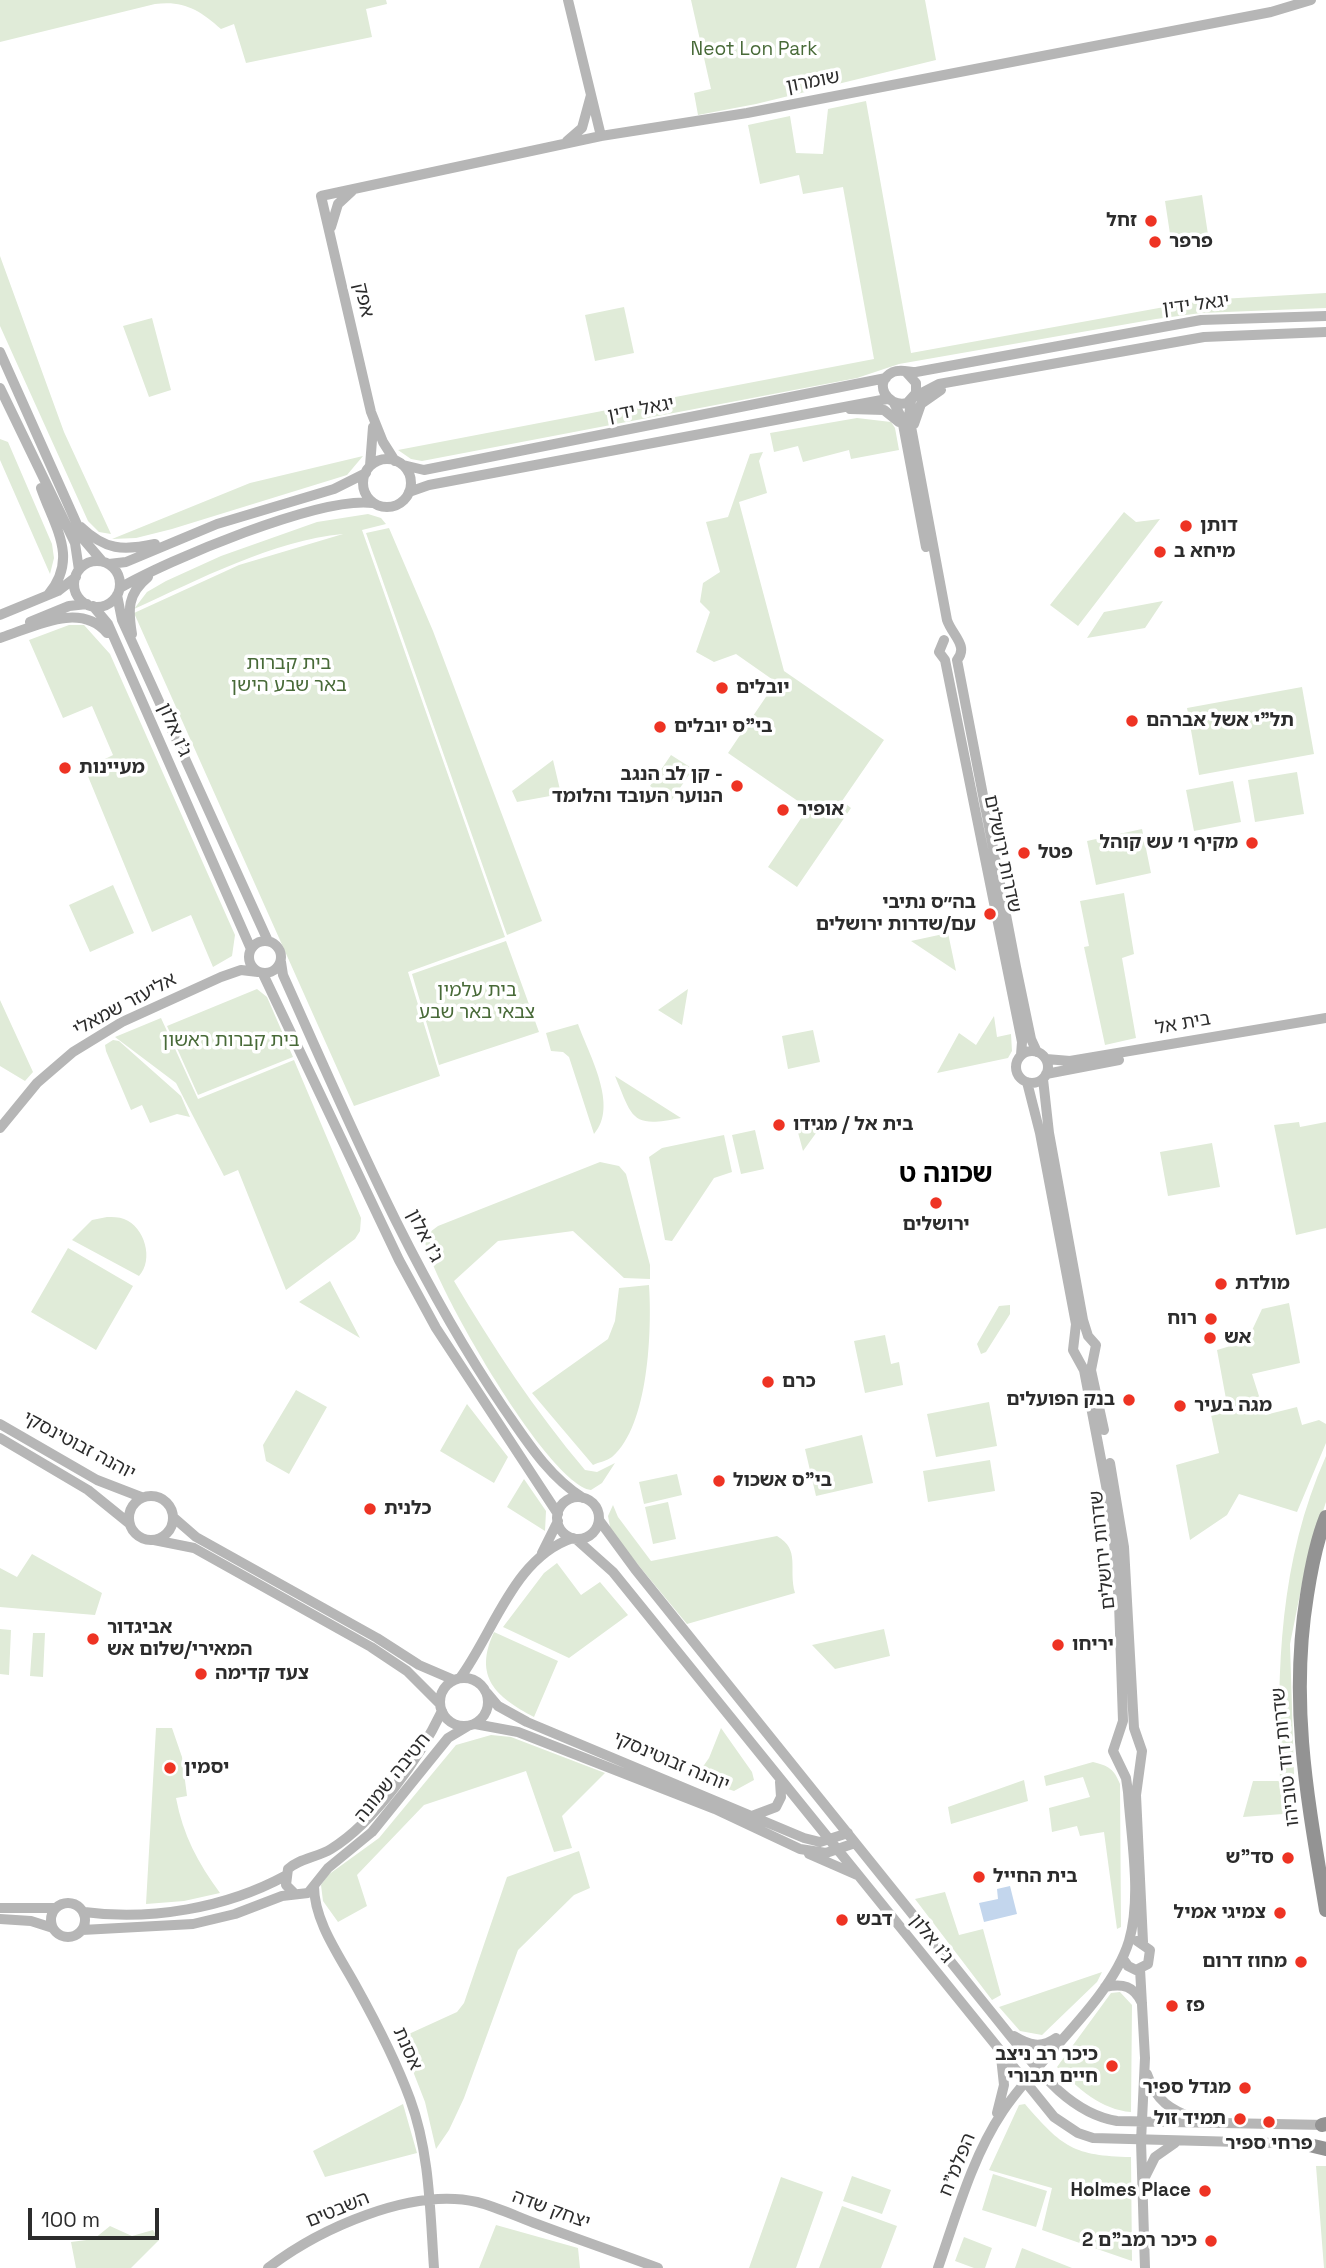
<!DOCTYPE html>
<html>
<head>
<meta charset="utf-8">
<style>
	body { margin:0 }
	#map { position:relative; width:1326px; height:2268px; overflow:hidden; background:#fff; font-family:"Space Grotesk",sans-serif }
	canvas { display:block }
	.scale { position:absolute; left:28px; top:2208px; width:131px; height:32px; box-sizing:border-box; border:4px solid #2c2c2c; border-top:0; padding-left:9px; font-size:21px; line-height:24px; white-space:nowrap; color:#2c2c2c; -webkit-text-stroke:5px #fff; paint-order:stroke }
</style>
</head>
<body>
<div id="map">
<canvas width="1326" height="2268"></canvas>
<div class="scale">100 m</div>
</div>
<script>
const ctx = document.querySelector('canvas').getContext('2d');
ctx.lineJoin = 'round';
function paint(path, color) { ctx.fillStyle = color; ctx.fill(path, 'evenodd'); }
function strokePath(path, color, width, dash) { ctx.strokeStyle = color; ctx.lineWidth = width; ctx.lineCap = dash ? 'butt' : 'round'; ctx.setLineDash(dash || []); ctx.stroke(path); }
function write(font, color, halo, rows, align = 'center') {
  ctx.font = font + ' "Space Grotesk","Noto Sans Hebrew",sans-serif'; ctx.lineWidth = 7; ctx.setLineDash([]); ctx.textBaseline = 'middle'; ctx.strokeStyle = halo; ctx.fillStyle = color; for (const [text, x, y, turn = 0] of rows) {
    ctx.save(); ctx.translate(x, y); ctx.rotate((+turn || 0) * Math.PI / 180); ctx.textAlign = isNaN(turn) ? turn : align; if (halo) ctx.strokeText(text, 0, 0); ctx.fillText(text, 0, 0); ctx.restore();
  }
}
paint(new Path2D(`
	M 0,0 L 386,0 L 387,4 L 366,9 L 372,37 L 246,63 L 234,24 L 221,29 C 200,10 183,0 155,4 L 0,42 Z
	M 691,0 L 925,0 L 936,60 L 756,104 L 698,115 L 694,93 L 711,89 Z
	M 866,101 L 911,353 L 1203,300 L 1326,293 L 1326,308 L 1201,313 L 1156,319 L 899,364 L 857,378 L 422,461 L 411,459 L 398,450 L 874,359 L 843,187 L 803,194 L 799,175 L 760,184 L 748,125 L 790,116 L 796,153 L 823,154 L 828,109 Z
	M 1202,195 L 1209,241 L 1172,247 L 1165,201 Z
	M 0,256 L 64,432 L 111,534 L 99,532 L 88,521 L 0,326 Z
	M 624,307 L 634,353 L 595,361 L 585,315 Z
	M 152,318 L 171,390 L 149,397 L 123,326 Z
	M 857,418 L 891,422 L 895,428 L 899,450 L 851,459 L 849,450 L 803,462 L 798,446 L 774,452 L 770,433 Z
	M 0,439 L 8,442 L 52,544 L 54,558 L 50,574 L 0,460 Z
	M 763,452 L 759,461 L 767,493 L 739,502 L 784,671 L 884,740 L 842,801 L 851,808 L 797,887 L 768,867 L 808,808 L 728,753 L 776,682 L 736,654 L 714,662 L 696,652 L 710,612 L 700,602 L 703,583 L 720,572 L 706,522 L 728,517 L 750,454 Z
	M 363,456 L 347,475 L 172,529 L 136,538 L 112,539 L 250,483 Z
	M 1124,512 L 1136,522 L 1160,519 L 1078,626 L 1050,605 Z
	M 368,514 L 381,518 L 386,524 L 362,530 L 505,937 L 408,972 L 440,1076 L 354,1106 L 134,613 L 239,565 L 343,534 C 274,540 198,580 134,609 L 147,592 L 166,581 L 221,556 L 317,522 Z
	M 389,528 L 433,631 L 542,921 L 507,935 L 366,533 Z
	M 1163,601 L 1145,628 L 1087,638 L 1104,612 Z
	M 69,625 L 84,625 L 110,654 L 235,935 L 232,956 L 213,967 L 191,915 L 152,932 L 85,769 L 113,755 L 92,706 L 63,718 L 29,640 Z
	M 1302,687 L 1314,754 L 1199,775 L 1187,708 Z
	M 671,755 L 693,769 L 671,801 L 650,786 Z
	M 553,760 L 561,794 L 517,802 L 512,791 Z
	M 1297,772 L 1304,814 L 1255,822 L 1248,780 Z
	M 1233,781 L 1241,822 L 1194,831 L 1186,790 Z
	M 1142,829 L 1151,873 L 1096,885 L 1087,841 Z
	M 113,885 L 134,933 L 90,952 L 69,905 Z
	M 1124,893 L 1134,954 L 1122,958 L 1136,1038 L 1105,1045 L 1084,947 L 1089,946 L 1080,901 Z
	M 948,933 L 956,971 L 911,941 Z
	M 506,941 L 539,1032 L 439,1065 L 412,974 Z
	M 257,989 L 267,997 L 293,1057 L 198,1095 L 167,1026 Z
	M 688,989 L 682,1025 L 658,1010 Z
	M 0,1000 L 33,1072 L 25,1081 L 0,1066 Z
	M 994,1016 L 997,1037 L 1011,1034 L 1012,1051 L 1008,1058 L 937,1073 L 959,1033 L 976,1045 Z
	M 161,1018 L 198,1099 L 294,1060 L 361,1218 L 360,1231 L 355,1239 L 286,1290 L 238,1170 L 224,1176 L 176,1083 L 115,1037 Z
	M 578,1024 C 589,1055 619,1106 594,1134 L 569,1057 L 563,1052 L 551,1051 L 546,1033 Z
	M 813,1030 L 820,1062 L 788,1069 L 782,1036 Z
	M 113,1040 L 119,1041 L 181,1096 L 190,1117 L 177,1114 L 150,1123 L 142,1105 L 131,1110 L 106,1051 L 105,1045 Z
	M 615,1076 L 681,1118 C 631,1128 633,1119 615,1076 Z
	M 827,1118 L 803,1151 L 796,1125 Z
	M 1299,1122 L 1300,1127 L 1326,1122 L 1326,1228 L 1296,1235 L 1274,1125 Z
	M 755,1130 L 764,1169 L 741,1174 L 732,1135 Z
	M 724,1135 L 732,1172 L 714,1178 L 672,1241 L 665,1240 L 649,1157 L 662,1148 Z
	M 1212,1143 L 1220,1187 L 1168,1196 L 1160,1152 Z
	M 600,1162 L 619,1166 L 626,1174 L 650,1265 L 650,1279 L 624,1278 L 573,1231 L 498,1241 L 454,1281 C 493,1347 535,1411 585,1470 L 597,1472 L 615,1463 L 602,1483 L 591,1490 C 548,1484 435,1287 425,1242 L 430,1232 L 438,1226 Z
	M 107,1217 C 112,1217 119,1217 124,1219 C 145,1227 154,1260 139,1276 L 72,1240 L 92,1220 Z
	M 68,1248 L 133,1286 L 96,1350 L 31,1312 Z
	M 330,1281 L 360,1338 L 299,1302 Z
	M 649,1285 C 652,1329 649,1426 612,1457 C 607,1461 599,1462 593,1465 L 532,1393 L 608,1339 L 615,1321 L 619,1288 Z
	M 1289,1303 L 1300,1363 L 1252,1374 L 1265,1415 L 1297,1407 L 1302,1425 L 1319,1420 L 1326,1424 L 1326,1443 L 1297,1512 L 1239,1494 L 1227,1515 L 1190,1540 L 1176,1465 L 1219,1453 L 1209,1405 L 1226,1399 L 1217,1350 L 1247,1341 L 1262,1309 Z
	M 1010,1305 L 1010,1314 L 986,1352 L 981,1354 L 977,1344 L 999,1306 Z
	M 885,1335 L 891,1364 L 899,1362 L 903,1385 L 865,1393 L 854,1341 Z
	M 296,1390 L 327,1407 L 289,1474 L 266,1461 L 263,1445 Z
	M 989,1402 L 997,1446 L 936,1457 L 927,1414 Z
	M 467,1404 L 508,1457 L 494,1483 L 440,1451 Z
	M 862,1435 L 873,1483 L 816,1496 L 805,1449 Z
	M 1326,1456 L 1326,1502 L 1307,1559 L 1290,1644 L 1295,1806 L 1283,1814 L 1243,1817 L 1253,1781 L 1280,1781 C 1277,1667 1279,1562 1326,1456 Z
	M 990,1460 L 995,1491 L 928,1502 L 923,1471 Z
	M 677,1474 L 682,1495 L 644,1504 L 639,1482 Z
	M 524,1479 L 546,1511 L 545,1531 L 507,1507 Z
	M 668,1502 L 676,1539 L 653,1544 L 645,1507 Z
	M 613,1505 L 618,1517 L 651,1561 L 777,1536 C 801,1550 788,1568 795,1593 L 687,1624 L 611,1532 L 608,1516 Z
	M 32,1554 L 102,1593 L 95,1615 L 0,1607 L 0,1568 L 17,1577 Z
	M 557,1563 L 581,1595 L 600,1582 L 628,1615 L 569,1658 L 503,1627 L 544,1573 Z
	M 0,1629 L 11,1630 L 9,1675 L 0,1674 Z
	M 884,1629 L 890,1656 L 835,1669 L 812,1645 Z
	M 494,1632 L 558,1661 L 534,1717 C 496,1697 473,1677 494,1632 Z
	M 33,1633 L 45,1633 L 43,1677 L 30,1676 Z
	M 156,1728 L 172,1728 L 182,1757 L 187,1796 L 176,1798 C 183,1835 198,1863 220,1893 L 184,1901 L 146,1904 Z
	M 721,1728 L 752,1772 L 754,1780 L 734,1791 L 695,1778 L 709,1758 Z
	M 491,1735 L 511,1737 L 605,1773 L 562,1816 L 572,1848 L 554,1852 L 526,1771 L 424,1805 L 357,1875 L 367,1906 L 338,1922 L 323,1901 L 321,1885 L 328,1875 L 379,1838 L 456,1745 Z
	M 1093,1762 C 1109,1766 1114,1769 1120,1784 L 1121,1927 L 1117,1929 L 1104,1832 L 1080,1836 L 1077,1826 L 1052,1832 L 1049,1808 L 1090,1797 L 1083,1777 L 1046,1786 L 1044,1776 Z
	M 1024,1780 L 1028,1801 L 951,1824 L 948,1807 Z
	M 579,1851 L 590,1888 L 574,1895 L 518,1950 L 464,2098 L 449,2130 L 436,2149 L 425,2102 L 400,2038 L 457,2012 L 464,2003 L 507,1877 Z
	M 945,1892 L 959,1935 L 983,1929 L 1001,1995 L 992,2000 L 915,1899 Z
	M 1102,1972 L 1097,1982 L 1042,2035 L 1020,2031 L 999,2007 Z
	M 1120,1992 L 1132,2005 L 1131,2112 C 1102,2110 1077,2088 1057,2067 L 1111,1993 Z
	M 403,2104 L 417,2153 L 325,2177 L 313,2151 Z
	M 1025,2104 C 1062,2147 1074,2156 1131,2157 L 1132,2261 L 1042,2230 L 1052,2188 L 989,2170 L 1019,2105 Z
	M 1316,2166 L 1326,2166 L 1326,2268 L 1324,2268 Z
	M 993,2174 L 1047,2191 L 1036,2227 L 982,2210 Z
	M 852,2176 L 891,2190 L 882,2214 L 843,2201 Z
	M 781,2177 L 823,2192 L 796,2268 L 749,2268 Z
	M 842,2206 L 897,2226 L 881,2268 L 819,2268 Z
	M 496,2225 L 578,2248 L 580,2268 L 479,2268 Z
	M 110,2226 L 132,2236 L 153,2230 L 159,2240 L 131,2268 L 76,2268 L 71,2242 L 94,2239 Z
	M 964,2237 L 992,2248 L 985,2268 L 974,2268 L 955,2261 Z
	M 1022,2248 L 1072,2268 L 1015,2268 Z`), '#e0ebd8');
paint(new Path2D(`
	M 1010,1886 L 1017,1914 L 984,1922 L 979,1903 L 998,1899 L 997,1889 Z`), '#c3d6ed');
strokePath(new Path2D(`
	M 568,0 L 601,136
	M 567,141 L 582,128 L 591,95
	M 331,227 L 338,204 L 352,191
	M 0,352 L 84,540 L 102,561
	M 906,372 L 916,383 L 916,393 L 907,403 C 887,408 872,382 893,372 C 900,369 909,372 916,372 L 1201,320 L 1326,316
	M 0,388 L 75,543 L 79,570
	M 914,397 L 939,384 L 1204,337 L 1326,332
	M 911,401 L 909,416 L 947,620 C 952,635 969,646 957,660
	M 894,403 L 902,419 L 926,547
	M 850,409 L 884,410 L 899,422
	M 914,424 L 921,404 L 941,390
	M363 483a24 24 0 1 1 48 0a24 24 0 1 1-48 0Z
	M 395,461 L 383,442 L 371,412 L 321,196 L 601,136 L 747,113 L 1271,12 L 1311,0
	M 403,465 L 424,470 L 886,378
	M 370,466 L 373,427
	M 41,488 C 55,528 79,558 48,595
	M 409,492 L 429,485 L 887,399
	M 81,527 C 105,550 123,551 155,544
	M74 584a23 23 0 1 1 46 0a23 23 0 1 1-46 0Z
	M 109,564 L 126,562 L 217,524 L 334,489 L 366,473
	M 120,588 C 168,560 320,496 373,503
	M 117,595 L 122,620 L 268,941
	M 93,606 L 108,624 L 251,949
	M 0,615 L 58,591 L 76,577
	M 30,622 L 69,606 L 87,604
	M 132,634 C 128,610 127,594 148,577
	M 0,638 C 34,627 80,601 107,633
	M 944,640 L 939,652 L 945,660 L 1022,1042 L 1021,1055
	M 957,660 L 1016,967 L 1031,1039 L 1037,1052
	M249 957a16 16 0 1 1 32 0a16 16 0 1 1-32 0Z
	M 281,962 L 283,975 C 349,1122 412,1273 503,1407 C 526,1440 548,1476 583,1498
	M 263,974 L 399,1260 L 436,1328 L 558,1514
	M1016 1067a16 16 0 1 1 32 0a16 16 0 1 1-32 0Z
	M 1046,1059 L 1070,1061 L 1326,1018
	M 1046,1074 L 1119,1060
	M 1043,1079 L 1049,1133 L 1083,1320 L 1088,1336 L 1096,1345 L 1091,1370 L 1104,1430
	M 0,1128 L 37,1083 L 73,1052 L 122,1022 L 221,977 L 241,970 L 258,972
	M 0,1424 L 97,1480 L 141,1497
	M 0,1438 L 88,1490 L 130,1524
	M 1110,1463 L 1124,1547 L 1134,1728 L 1142,1751 L 1136,1795 L 1143,1942
	M129 1518a22 22 0 1 1 44 0a22 22 0 1 1-44 0Z
	M557 1518a21 21 0 1 1 42 0a21 21 0 1 1-42 0Z
	M 173,1517 L 196,1537 L 377,1638 L 419,1665 L 454,1680
	M 599,1520 L 635,1569 L 1008,2033 C 1037,2069 1069,2113 1117,2121 L 1326,2125
	M 576,1539 L 613,1572 L 1054,2117 L 1078,2133 L 1093,2138 L 1312,2144
	M 154,1540 L 194,1548 L 371,1647 L 407,1671 L 440,1704
	M 542,1553 L 558,1521
	M440 1702a24 24 0 1 1 48 0a24 24 0 1 1-48 0Z
	M 460,1678 C 494,1632 514,1557 573,1538
	M 487,1693 L 498,1706 L 527,1722 L 804,1838 L 820,1842 L 848,1833
	M 475,1724 L 518,1732 L 715,1809 L 800,1849 L 826,1853 L 855,1843
	M 752,1816 L 776,1807 L 781,1797 L 780,1782
	M 809,1854 L 857,1875
	M 314,1886 C 314,1922 341,1958 357,1988 C 377,2024 396,2061 410,2099 C 430,2153 430,2212 434,2268
	M 295,1894 L 286,1885 L 288,1869 C 298,1859 318,1857 331,1849 C 375,1822 420,1757 442,1711
	M51 1920a17 17 0 1 1 34 0a17 17 0 1 1-34 0Z
	M 0,1908 L 55,1908
	M 84,1912 C 150,1921 226,1908 285,1876
	M 0,1919 L 31,1921 L 53,1928
	M 82,1930 L 193,1924 L 235,1914 L 282,1896 L 308,1893 L 328,1868 L 372,1832 L 448,1738 L 468,1726
	M 1123,1959 L 1128,1966 L 1136,1970 L 1148,1964 L 1150,1950 L 1137,1941
	M 1140,1969 L 1145,2058 L 1141,2141 L 1145,2268
	M 1105,1987 C 1123,1983 1134,1986 1142,2003
	M 1014,2036 C 1029,2045 1041,2049 1056,2038
	M 1147,2074 C 1156,2101 1170,2110 1196,2119
	M 997,2113 L 1004,2085 L 1001,2057
	M 1145,2177 L 1155,2157 L 1175,2143
	M 268,2268 C 319,2229 411,2187 477,2202 C 497,2207 518,2217 537,2224 C 577,2239 618,2253 658,2268
	M 938,2268 C 956,2216 972,2157 1003,2111 C 1039,2057 1111,2000 1129,1941 C 1142,1896 1131,1839 1128,1792 L 1126,1778 L 1113,1751 L 1123,1721 L 1119,1603 L 1112,1517 L 1084,1370 L 1073,1350 L 1076,1324 L 1040,1133 L 1027,1082`), '#b6b6b6', 10);
strokePath(new Path2D(`
	M 1326,1517 C 1316,1542 1311,1569 1307,1595 C 1289,1705 1308,1802 1326,1910
	M 1322,2125 L 1326,2124
	M 1305,2144 L 1326,2149`), '#939393', 14);
for (const [x, y, r, color] of [
	[1151,221,7,"#ee3323"],
	[1155,242,7,"#ee3323"],
	[1186,526,7,"#ee3323"],
	[1160,552,7,"#ee3323"],
	[722,688,7,"#ee3323"],
	[1132,721,7,"#ee3323"],
	[660,727,7,"#ee3323"],
	[65,768,7,"#ee3323"],
	[737,786,7,"#ee3323"],
	[783,810,7,"#ee3323"],
	[1252,843,7,"#ee3323"],
	[1024,853,7,"#ee3323"],
	[990,914,7,"#ee3323"],
	[779,1125,7,"#ee3323"],
	[936,1203,7,"#ee3323"],
	[1221,1284,7,"#ee3323"],
	[1211,1319,7,"#ee3323"],
	[1210,1338,7,"#ee3323"],
	[768,1382,7,"#ee3323"],
	[1129,1400,7,"#ee3323"],
	[1180,1406,7,"#ee3323"],
	[719,1481,7,"#ee3323"],
	[370,1509,7,"#ee3323"],
	[93,1639,7,"#ee3323"],
	[1058,1645,7,"#ee3323"],
	[201,1674,7,"#ee3323"],
	[170,1768,7,"#ee3323"],
	[1288,1858,7,"#ee3323"],
	[979,1877,7,"#ee3323"],
	[1280,1913,7,"#ee3323"],
	[842,1920,7,"#ee3323"],
	[1301,1962,7,"#ee3323"],
	[1172,2006,7,"#ee3323"],
	[1112,2066,7,"#ee3323"],
	[1245,2088,7,"#ee3323"],
	[1240,2119,7,"#ee3323"],
	[1269,2122,7,"#ee3323"],
	[1205,2191,7,"#ee3323"],
	[1211,2241,7,"#ee3323"]
]) { const dot = new Path2D(); dot.arc(x, y, r, 0, 2 * Math.PI); ctx.fillStyle = color; ctx.fill(dot); strokePath(dot, '#fff', 2.5); }
write('19px', '#486a38', '#fff', [
	["Neot Lon Park",754,50],
	["בית קברות",289,664],
	["באר שבע הישן",289,686],
	["בית עלמין",477,991],
	["צבאי באר שבע",477,1013],
	["בית קברות ראשון",231,1041]
]);
write('19px', '#2c2c2c', '#fff', [
	["שומרון",813,82,-11],
	["אפק",363,300,77],
	["יגאל ידין",1196,305,-7],
	["יגאל ידין",641,410,-11],
	["ג'ו אלון",174,730,66],
	["שדרות ירושלים",1002,854,78],
	["אליעזר שמאלי",125,1005,-28],
	["בית אל",1183,1024,-10],
	["ג'ו אלון",424,1236,63],
	["יוהנה זבוטינסקי",79,1446,28],
	["שדרות ירושלים",1103,1550,-96],
	["שדרות דוד טוביהו",1286,1757,-96],
	["יוהנה זבוטינסקי",671,1762,23],
	["חטיבה שמונה",393,1778,-51],
	["ג'ו אלון",931,1939,51],
	["אסנת",407,2049,66],
	["הפלמ\"ח",958,2165,-68],
	["השבטים",338,2210,-22],
	["יצחק שדה",551,2210,20]
]);
write('bold 19px', '#2c2c2c', '#fff', [
	["זחל",1137,221,"right"],
	["פרפר",1169,242],
	["דותן",1200,526],
	["מיחא ב",1174,552],
	["יובלים",736,688],
	["תל\"י אשל אברהם",1146,721],
	["בי\"ס יובלים",674,727],
	["מעיינות",79,768],
	["קן לב הנגב -",723,775,"right"],
	["הנוער העובד והלומד",723,797,"right"],
	["אופיר",797,810],
	["מקיף ו׳ עש קוהל",1238,843,"right"],
	["פטל",1038,853],
	["בה״ס נתיבי",976,903,"right"],
	["עם/שדרות ירושלים",976,925,"right"],
	["בית אל / מגידו",793,1125],
	["ירושלים",936,1225,"center"],
	["מולדת",1235,1284],
	["רוח",1197,1319,"right"],
	["אש",1224,1338],
	["כרם",782,1382],
	["בנק הפועלים",1115,1400,"right"],
	["מגה בעיר",1194,1406],
	["בי\"ס אשכול",733,1481],
	["כלנית",384,1509],
	["אביגדור",107,1628],
	["המאירי/שלום אש",107,1650],
	["יריחו",1072,1645],
	["צעד קדימה",215,1674],
	["יסמין",184,1768],
	["סד\"ש",1274,1858,"right"],
	["בית החייל",993,1877],
	["צמיגי אמיל",1266,1913,"right"],
	["דבש",856,1920],
	["מחוז דרום",1287,1962,"right"],
	["פז",1186,2006],
	["כיכר רב ניצב",1098,2055,"right"],
	["חיים תבורי",1098,2077,"right"],
	["מגדל ספיר",1231,2088,"right"],
	["תמיד זול",1226,2119,"right"],
	["פרחי ספיר",1269,2144,"center"],
	["Holmes Place",1191,2191,"right"],
	["כיכר רמב\"ם 2",1197,2241,"right"]
], 'left');
write('bold 26px', '#000', '#fff', [
	["שכונה ט",946,1175]
]);
</script>
</body>
</html>
